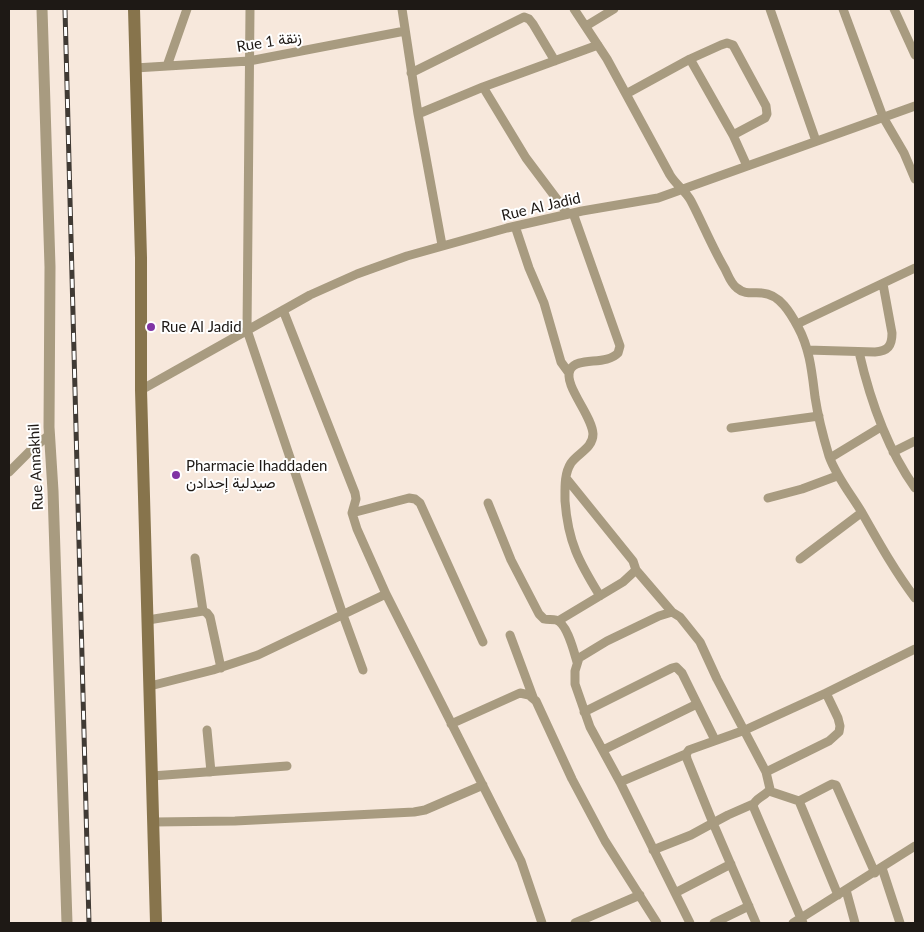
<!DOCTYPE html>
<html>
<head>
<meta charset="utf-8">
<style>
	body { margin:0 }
	#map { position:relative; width:924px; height:932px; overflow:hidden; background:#f7e8dc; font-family:Lato,sans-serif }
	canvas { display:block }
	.frame { position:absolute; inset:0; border:10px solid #1e1915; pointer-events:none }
</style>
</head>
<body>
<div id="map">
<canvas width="924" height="932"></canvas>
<div class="frame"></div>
</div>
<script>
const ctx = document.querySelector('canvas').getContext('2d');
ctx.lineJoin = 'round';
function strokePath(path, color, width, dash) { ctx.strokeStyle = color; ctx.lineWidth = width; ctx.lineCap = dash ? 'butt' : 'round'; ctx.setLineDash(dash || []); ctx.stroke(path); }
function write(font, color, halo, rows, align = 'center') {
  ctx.font = font + ' Lato,Vazirmatn,sans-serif'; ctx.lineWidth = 4; ctx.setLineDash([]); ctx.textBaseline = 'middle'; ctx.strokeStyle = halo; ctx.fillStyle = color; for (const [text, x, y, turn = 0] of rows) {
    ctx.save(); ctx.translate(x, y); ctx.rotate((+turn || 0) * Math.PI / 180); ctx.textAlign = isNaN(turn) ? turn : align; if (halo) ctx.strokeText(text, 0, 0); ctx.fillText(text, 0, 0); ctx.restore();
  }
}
strokePath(new Path2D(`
	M 250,9 L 247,330 L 343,615 L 363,670
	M 402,9 L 418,114 L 442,245
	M 574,9 L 607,59 L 670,175 C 676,185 686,191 691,201 C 703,224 712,247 725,269 C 728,275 731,284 737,288 C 745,295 753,292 762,293 C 780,294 791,314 798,327 C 810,349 812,373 815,397 C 818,417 823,436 829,456 C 836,476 850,493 861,511 C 878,541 894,570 915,598
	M 770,9 L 816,141
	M 843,9 L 883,117 L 904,153 L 915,179
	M 894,9 L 915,55
	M 586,26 L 614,9
	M 690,59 L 721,45 L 727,43 L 733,45 L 766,106 L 767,114 L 765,118 L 733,135
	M 167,66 L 187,9
	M 135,68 L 249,61 L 405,31
	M 411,73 L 524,17 L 529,19 L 533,24 L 555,61
	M 483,87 L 526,158 L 568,214
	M 626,94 L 690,59 L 733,135 L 747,166
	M 418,114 L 483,87 L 598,45
	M 573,213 L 620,346 L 618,353 C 606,366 577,356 570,370 C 563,385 592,415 593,434 C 593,448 578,453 571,463 C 564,474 565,488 565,501 C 568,542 579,562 600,596
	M 515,226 L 529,268 L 544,303 L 561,362 L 569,373
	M 283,310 L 355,493 L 356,499 L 352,513 L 357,529 L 386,594 L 521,861 L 542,923
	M 797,324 L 915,268
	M 807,350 L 875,352 C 888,351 892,346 892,333 L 883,284
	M 859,352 C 870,400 886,447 915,488
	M 141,390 L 310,295 L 357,274 L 407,256 L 507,228 L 582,211 L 658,198 L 915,106
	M 731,428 L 819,416
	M 893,452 L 915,441
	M 830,458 L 881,427
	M 9,472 L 31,450 L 49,435
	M 768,498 L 802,489 L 837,476
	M 488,503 L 511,560 L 539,614 L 544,619 C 548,620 552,619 556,620 C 567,623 574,652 577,662
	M 352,513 L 409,498 L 415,499 L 420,503 L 483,642
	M 195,558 L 203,611
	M 800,559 L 861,513
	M 636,570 L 672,612 L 680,617 L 700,642 L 717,679 L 766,772 L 770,789 C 766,796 755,798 753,806 L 803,923
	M 672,612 L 659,616 L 607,641 L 579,658 L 575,671 L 575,684 L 590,727 L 620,782 L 690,923
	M 148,620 L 203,611 L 207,613 L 210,617 L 221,668
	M 558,621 L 623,582 L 636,570 L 633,561 L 566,478
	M 510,635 L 533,697
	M 150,686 L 213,670 L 258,655 L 386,594
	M 584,712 L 672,668 L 676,667 L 682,673 L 715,740
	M 451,724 L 520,693 L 529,695 L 536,701 L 572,779 L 605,841 L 657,923
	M 207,730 L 211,772
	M 603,750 L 697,704
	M 766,772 L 829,741 L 839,732 L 840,726 L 838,718 L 826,693 L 915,649
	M 152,776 L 287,766
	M 620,782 L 686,754 L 689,750 L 745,730 L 826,693
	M 769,791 L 799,801 L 828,786 L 832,784 L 836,785 L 875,873
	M 799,801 L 838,895
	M 753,804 L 728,815 L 713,823 L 756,923
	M 154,822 L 235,821 L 414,812 L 425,810 L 483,785
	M 653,850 L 691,835 L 713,823 L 687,759 L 686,754
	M 882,868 L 900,923
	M 846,890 L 855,923
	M 675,893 L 731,864
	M 575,923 L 640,895
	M 714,923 L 749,906
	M 793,923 L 915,846`), '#a89b80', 9);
strokePath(new Path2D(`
	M 42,9 L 50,267 L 49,427 L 53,491 L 67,923`), '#a89b80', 11);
strokePath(new Path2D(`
	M 134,9 L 141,258 L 141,390 L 156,923`), '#87744c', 12);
const rail = new Path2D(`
	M 65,9 L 89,923`);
strokePath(rail, '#403a34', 5);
strokePath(rail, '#fff', 3, [9]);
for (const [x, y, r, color] of [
	[151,327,5,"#8034a5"],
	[176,475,5,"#8034a5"]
]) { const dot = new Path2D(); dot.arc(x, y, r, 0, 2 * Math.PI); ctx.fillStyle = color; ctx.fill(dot); strokePath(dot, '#fff', 2); }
write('15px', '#1e1915', '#fff', [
	["Rue 1 زنقة",269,42,-9],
	["Rue Al Jadid",541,207,-13],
	["Rue Annakhil",36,467,-93]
]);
write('15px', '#1e1915', '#fff', [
	["Rue Al Jadid",161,327],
	["Pharmacie Ihaddaden",186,466],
	["صيدلية إحدادن",186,483]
], 'left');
</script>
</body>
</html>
